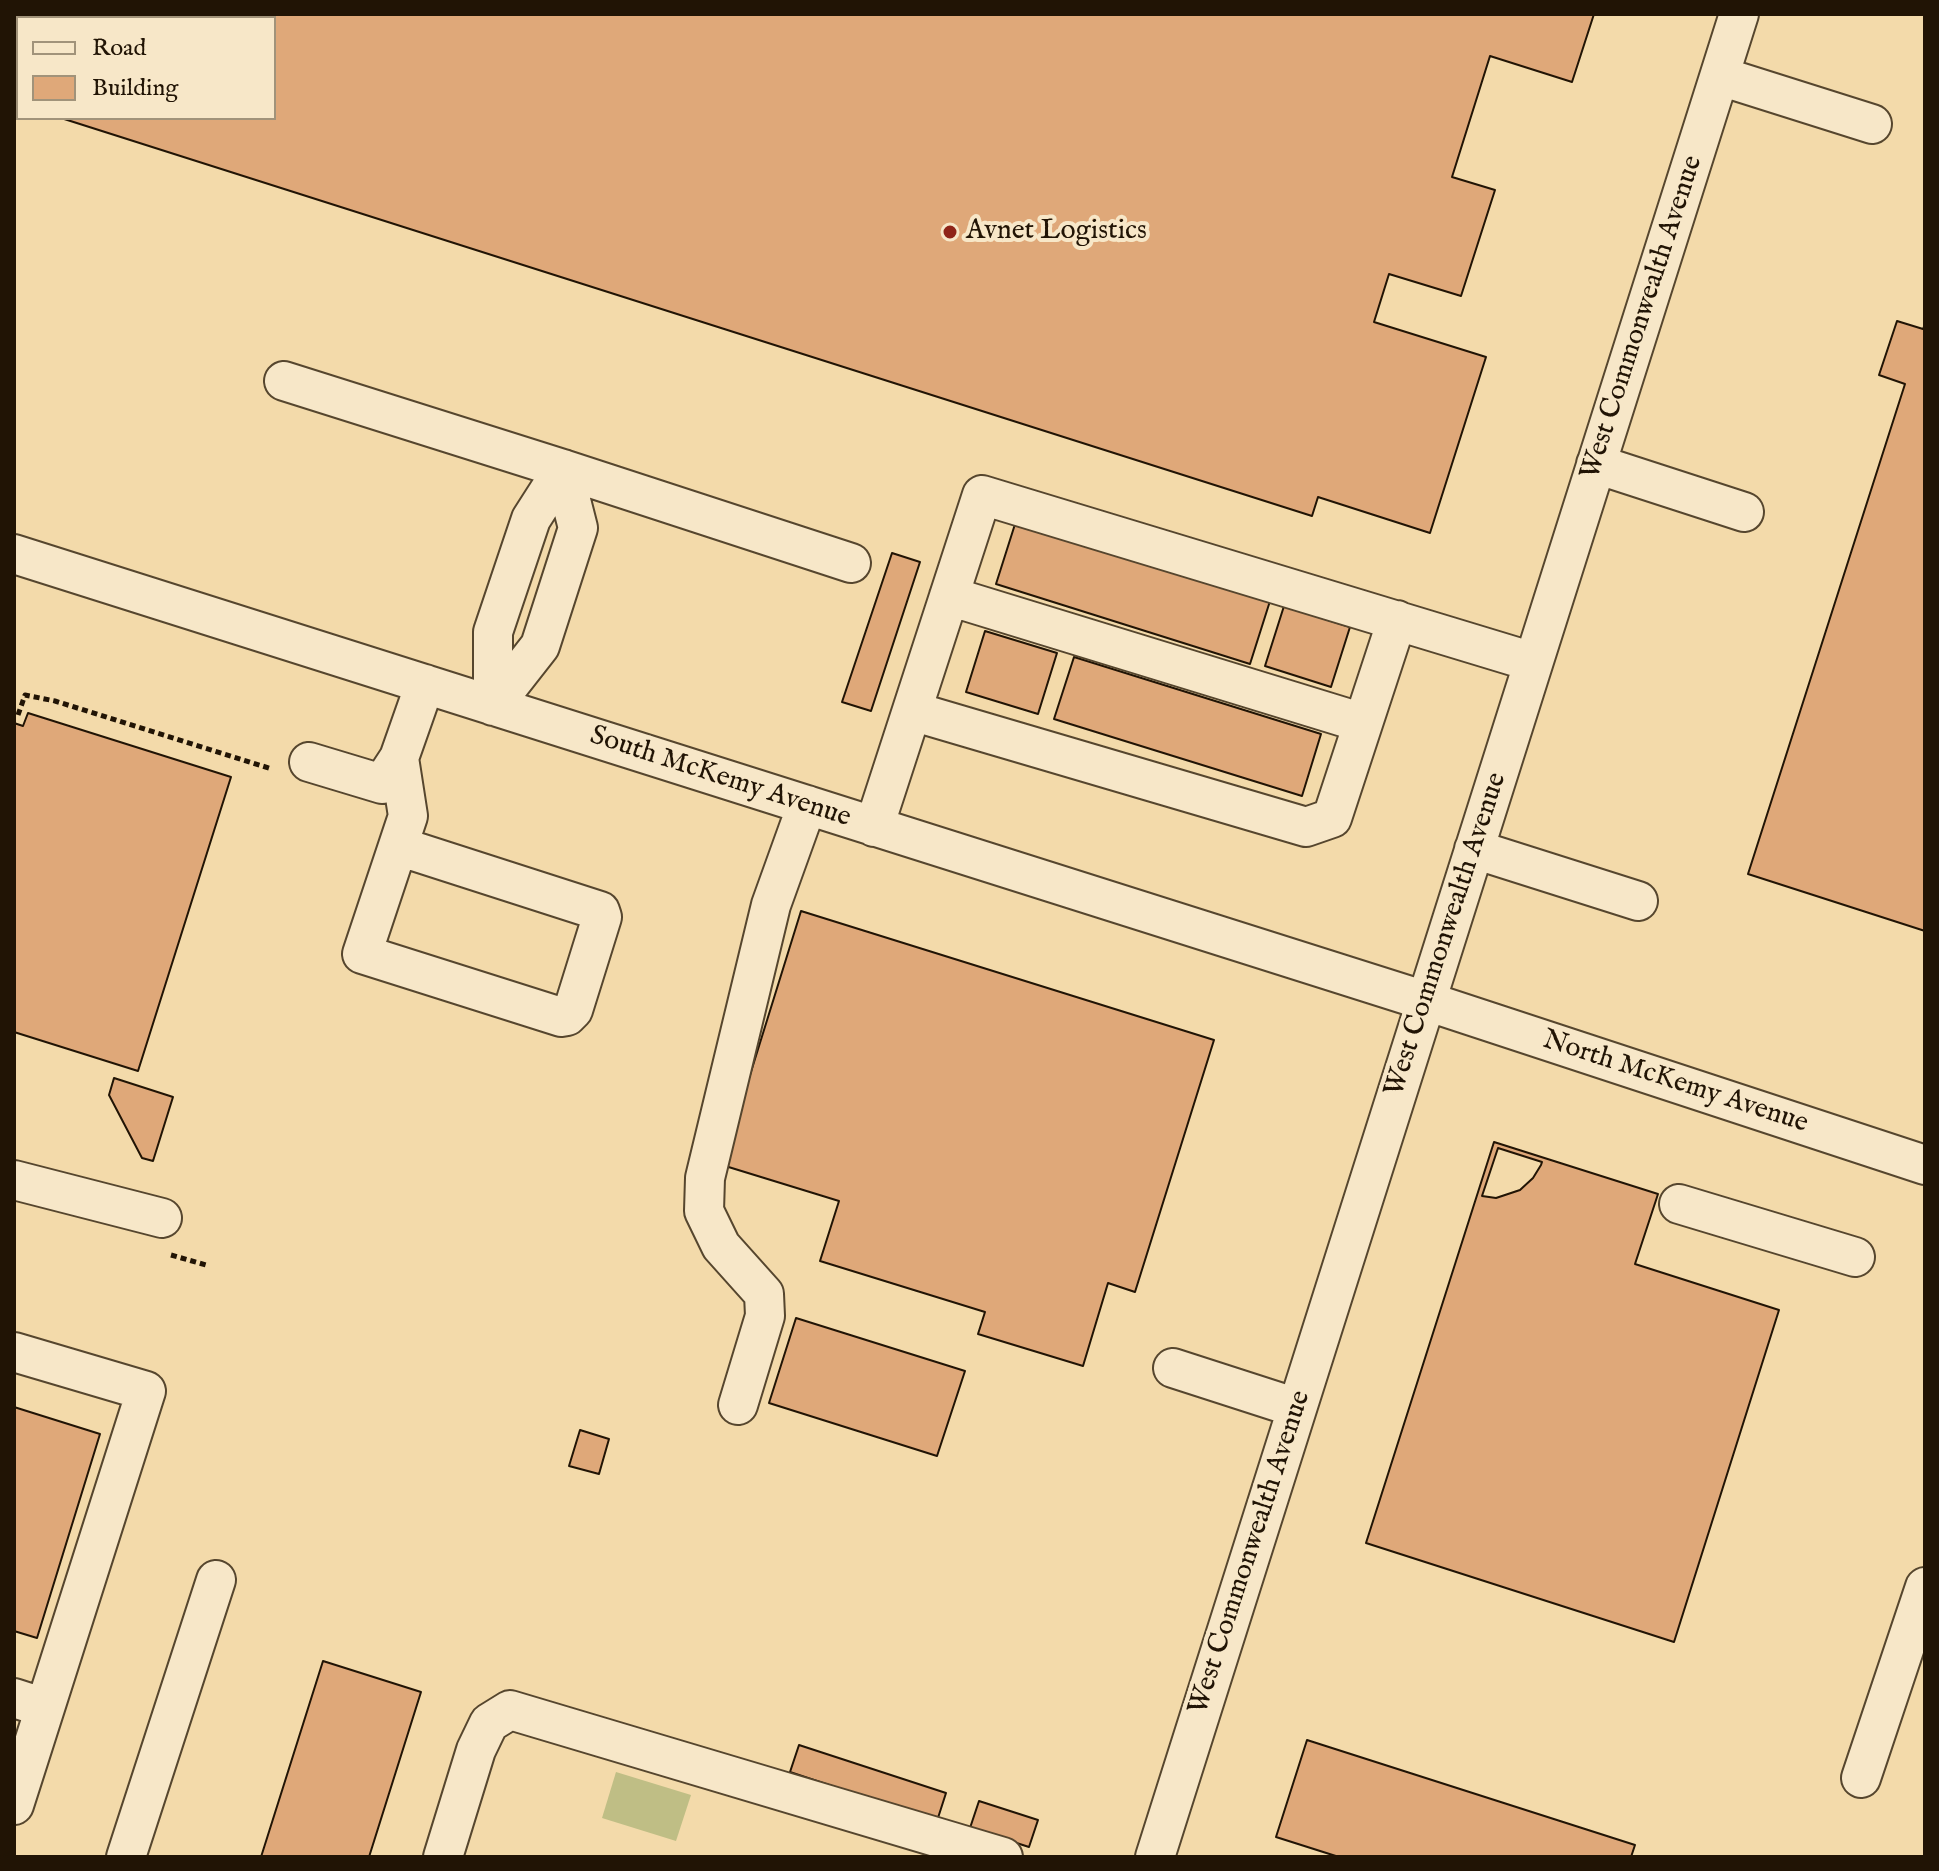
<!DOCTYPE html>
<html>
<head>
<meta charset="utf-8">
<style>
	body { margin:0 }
	#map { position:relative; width:1939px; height:1871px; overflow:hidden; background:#f3daaa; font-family:"IM FELL English",serif }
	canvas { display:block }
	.frame { position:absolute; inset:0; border:16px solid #211405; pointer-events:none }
	.legend { position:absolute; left:16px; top:16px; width:260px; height:104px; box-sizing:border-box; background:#f7e7c8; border:2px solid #a1937a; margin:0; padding:10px 14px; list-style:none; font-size:24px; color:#211405 }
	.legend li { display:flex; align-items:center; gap:16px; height:40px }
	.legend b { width:40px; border:2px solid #a1937a }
</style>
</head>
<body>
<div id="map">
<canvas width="1939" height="1871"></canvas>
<div class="frame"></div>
<ul class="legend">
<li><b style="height:10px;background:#f7e7c8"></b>Road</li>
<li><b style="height:22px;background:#dfa879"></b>Building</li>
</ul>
</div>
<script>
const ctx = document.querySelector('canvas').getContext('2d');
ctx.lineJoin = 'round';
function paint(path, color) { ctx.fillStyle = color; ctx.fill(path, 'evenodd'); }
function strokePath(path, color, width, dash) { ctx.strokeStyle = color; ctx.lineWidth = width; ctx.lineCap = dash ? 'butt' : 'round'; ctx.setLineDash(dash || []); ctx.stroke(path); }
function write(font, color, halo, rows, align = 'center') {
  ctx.font = font + ' "IM FELL English",serif'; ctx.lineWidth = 8; ctx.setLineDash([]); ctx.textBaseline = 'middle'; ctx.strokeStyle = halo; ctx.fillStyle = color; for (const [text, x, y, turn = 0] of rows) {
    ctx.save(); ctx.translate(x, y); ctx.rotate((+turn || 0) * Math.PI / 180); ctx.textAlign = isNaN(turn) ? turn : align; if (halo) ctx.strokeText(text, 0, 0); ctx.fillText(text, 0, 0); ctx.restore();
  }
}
paint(new Path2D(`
	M 616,1772 L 691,1795 L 676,1841 L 602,1818 Z`), '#bfbe85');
const building = new Path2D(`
	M 14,14 L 1594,14 L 1572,82 L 1490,56 L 1452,177 L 1495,190 L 1461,296 L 1389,274 L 1374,322 L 1486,357 L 1430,533 L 1318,497 L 1312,516 L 61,118 L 274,118 L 274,18 L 18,18 L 18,104 L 14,103 Z
	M 1897,321 L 1923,329 L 1925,324 L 1925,931 L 1748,874 L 1905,384 L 1879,375 Z
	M 1016,521 L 1270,601 L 1250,664 L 996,584 Z
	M 892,553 L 920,562 L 871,711 L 842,702 Z
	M 1284,606 L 1350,627 L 1331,687 L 1265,666 Z
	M 985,631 L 1057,653 L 1038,714 L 966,692 Z
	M 1074,657 L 1321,734 L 1302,796 L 1054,719 Z
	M 28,713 L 231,777 L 138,1071 L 14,1032 L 14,723 L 23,726 Z
	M 801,911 L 1214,1040 L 1135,1292 L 1108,1283 L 1083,1366 L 978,1334 L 985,1312 L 820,1261 L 839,1201 L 722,1165 Z
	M 114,1078 L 173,1097 L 153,1161 L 142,1158 L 109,1095 Z
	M 1494,1142 L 1658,1194 L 1635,1264 L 1779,1310 L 1674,1642 L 1366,1543 ZM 1498,1148 L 1542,1162 L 1541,1165 L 1533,1178 L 1520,1190 L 1496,1198 L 1482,1196 Z
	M 796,1318 L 965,1371 L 937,1456 L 769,1403 Z
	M 14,1407 L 100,1434 L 37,1638 L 14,1631 Z
	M 580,1430 L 609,1439 L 599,1474 L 569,1466 Z
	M 323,1661 L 421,1692 L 369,1857 L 261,1857 Z
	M 1307,1740 L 1635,1845 L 1631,1857 L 1339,1857 L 1276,1837 Z
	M 799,1745 L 946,1793 L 937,1821 L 790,1772 Z
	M 979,1801 L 1038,1820 L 1029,1847 L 970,1828 Z`);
paint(building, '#dfa879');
strokePath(building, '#211405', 2);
const minor = new Path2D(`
	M 1720,76 L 1872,124
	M 284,381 L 563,469 L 851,563
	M 1596,464 L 1744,512
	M 563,469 L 578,528 L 540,646 L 493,706 L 493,632 L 531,519 Z
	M 14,554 L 1426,1001 L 1925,1165
	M 949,596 L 1363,723
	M 912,711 L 1306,827 L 1332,818 L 1397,620
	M 309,762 L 382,784 L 399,758 L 425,684
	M 874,827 L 982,495 L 1533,662
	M 398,846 L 600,911 L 602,917 L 573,1010 L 567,1016 L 561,1017 L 362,954 L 408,816 L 399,758
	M 1474,849 L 1638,901
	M 14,1180 L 162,1218
	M 1679,1204 L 1855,1257
	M 14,1352 L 146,1391 L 45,1708
	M 1173,1368 L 1297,1408
	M 738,1405 L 765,1316 L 764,1294 L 721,1246 L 704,1211 L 705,1178 L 771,905 L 807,805
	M 14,1698 L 45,1708 L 14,1805
	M 1861,1778 L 1925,1587
	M 126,1857 L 216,1580
	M 443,1857 L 476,1750 L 489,1723 L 510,1710 L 1003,1857
	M 1155,1857 L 1739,14`);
strokePath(minor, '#56462e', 42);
strokePath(new Path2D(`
	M 18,715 L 25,695 L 55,701 L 272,769
	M 171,1255 L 206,1265`), '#211405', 5, [6, 4]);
strokePath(minor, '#f7e7c8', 38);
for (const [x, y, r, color] of [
	[950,232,8,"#8f2418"]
]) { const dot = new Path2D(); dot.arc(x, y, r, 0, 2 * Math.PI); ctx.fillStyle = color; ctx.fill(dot); strokePath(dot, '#f7e7c8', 3); }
write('28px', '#211405', '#f7e7c8', [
	["Avnet Logistics",966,232]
], 'left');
write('28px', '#211405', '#f7e7c8', [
	["West Commonwealth Avenue",1643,318,-72],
	["South McKemy Avenue",720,778,18],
	["West Commonwealth Avenue",1447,935,-72],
	["North McKemy Avenue",1675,1083,18],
	["West Commonwealth Avenue",1251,1553,-72]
]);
</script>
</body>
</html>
